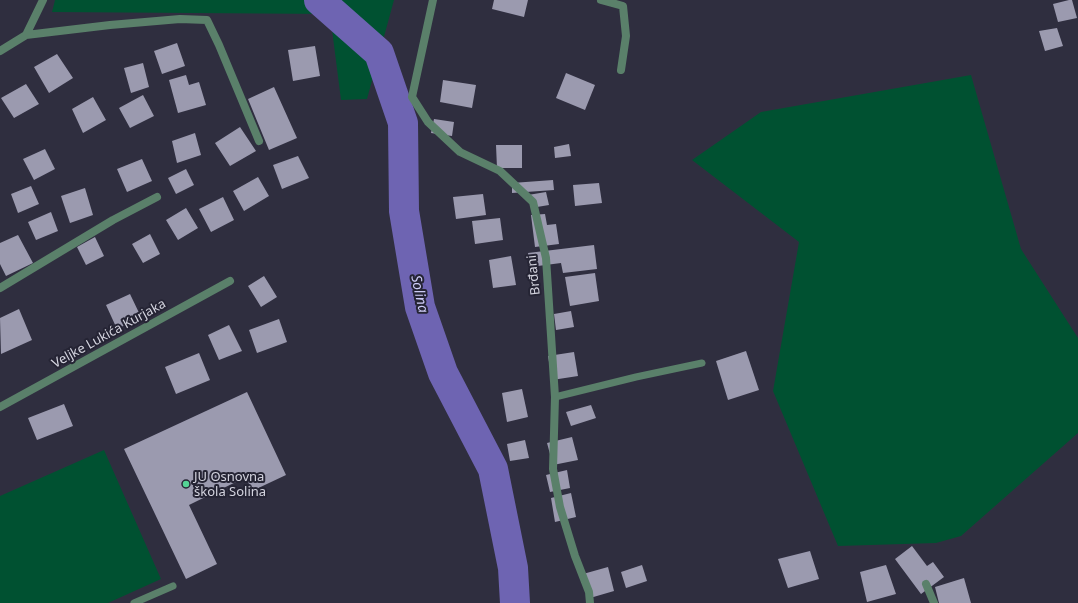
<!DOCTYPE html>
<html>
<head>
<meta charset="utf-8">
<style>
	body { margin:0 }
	canvas { display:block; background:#2f2e3f }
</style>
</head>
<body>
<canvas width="1078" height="603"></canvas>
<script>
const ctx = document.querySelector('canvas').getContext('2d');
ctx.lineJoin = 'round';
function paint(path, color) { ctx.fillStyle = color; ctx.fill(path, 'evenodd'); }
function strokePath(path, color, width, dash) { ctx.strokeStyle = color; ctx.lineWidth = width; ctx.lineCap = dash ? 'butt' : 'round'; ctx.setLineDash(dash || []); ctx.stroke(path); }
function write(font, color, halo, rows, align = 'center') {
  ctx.font = font + ' "Noto Sans",sans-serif'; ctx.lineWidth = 4; ctx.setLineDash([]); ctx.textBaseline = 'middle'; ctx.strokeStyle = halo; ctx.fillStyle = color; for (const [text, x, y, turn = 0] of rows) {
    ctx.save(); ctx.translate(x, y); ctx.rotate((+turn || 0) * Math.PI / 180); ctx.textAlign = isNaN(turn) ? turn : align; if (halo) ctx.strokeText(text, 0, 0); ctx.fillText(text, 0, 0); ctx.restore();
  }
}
paint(new Path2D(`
	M 55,0 L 394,0 L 367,99 L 341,100 L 330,14 L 52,12 Z
	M 971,75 L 1021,249 L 1078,338 L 1078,433 L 961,536 L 936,543 L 838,546 L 773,391 L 799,242 L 692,160 L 761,112 Z
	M 104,450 L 161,579 L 108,603 L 0,603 L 0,496 Z`), '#005131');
strokePath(new Path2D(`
	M 319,0 L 379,53 L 403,123 L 404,211 L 420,307 L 443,373 L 493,469 L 513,568 L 515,603`), '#6e64b2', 30);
paint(new Path2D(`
	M 494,0 L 528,0 L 524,17 L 492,9 Z
	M 1069,0 L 1072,0 L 1077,18 L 1058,22 L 1053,4 Z
	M 1057,28 L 1063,46 L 1045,51 L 1039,31 Z
	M 177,43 L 185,66 L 162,74 L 154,51 Z
	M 315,46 L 320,76 L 293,81 L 288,50 Z
	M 57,54 L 73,78 L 49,93 L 34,67 Z
	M 143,63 L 149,87 L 131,93 L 124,68 Z
	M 566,73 L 595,85 L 585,110 L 556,98 Z
	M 186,75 L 189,85 L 199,82 L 206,105 L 178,113 L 169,80 Z
	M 443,80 L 476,85 L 472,108 L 440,102 Z
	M 26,84 L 39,104 L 14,118 L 1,98 Z
	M 274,87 L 297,138 L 269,150 L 248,99 Z
	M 143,95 L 154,116 L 130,128 L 119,108 Z
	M 93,97 L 106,120 L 83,133 L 72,109 Z
	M 434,119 L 454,122 L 452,136 L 431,133 Z
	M 240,127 L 256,151 L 230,166 L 215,143 Z
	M 195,133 L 201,155 L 177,163 L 172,141 Z
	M 569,144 L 571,156 L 555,158 L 554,147 Z
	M 496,145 L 522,145 L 522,168 L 497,168 Z
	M 45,149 L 55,169 L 34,180 L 23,159 Z
	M 298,156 L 309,178 L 282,189 L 273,165 Z
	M 142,159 L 152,181 L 127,192 L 117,169 Z
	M 186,169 L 194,185 L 176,194 L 168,178 Z
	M 258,177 L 269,196 L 244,211 L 233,191 Z
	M 553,180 L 554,190 L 512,193 L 512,183 Z
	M 599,183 L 602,203 L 575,206 L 573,185 Z
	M 31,186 L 39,204 L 18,213 L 11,194 Z
	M 85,188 L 93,215 L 70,223 L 61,196 Z
	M 546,192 L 549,205 L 531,208 L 528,195 Z
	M 483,194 L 486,215 L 456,219 L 453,197 Z
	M 223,197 L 234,220 L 211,232 L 199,209 Z
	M 186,208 L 198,228 L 178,240 L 166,220 Z
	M 51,212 L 58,231 L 36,240 L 28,222 Z
	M 545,214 L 547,225 L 556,224 L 559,244 L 535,247 L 531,215 Z
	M 500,218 L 503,240 L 475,244 L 472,221 Z
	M 150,234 L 160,254 L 143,263 L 132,244 Z
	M 18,235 L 33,263 L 6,276 L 0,264 L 0,243 Z
	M 95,237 L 104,256 L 86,265 L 77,247 Z
	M 594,245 L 597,269 L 563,273 L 561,263 L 530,267 L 528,253 Z
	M 511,256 L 516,285 L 493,288 L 489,260 Z
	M 595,273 L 599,301 L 570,306 L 565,277 Z
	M 264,276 L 277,297 L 261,307 L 248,286 Z
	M 130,294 L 141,317 L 117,329 L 106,305 Z
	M 19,309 L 32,340 L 1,354 L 0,318 Z
	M 571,311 L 574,327 L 556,330 L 554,314 Z
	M 279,319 L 287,342 L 257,353 L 249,330 Z
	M 229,325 L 242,351 L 219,360 L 208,335 Z
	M 746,351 L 759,390 L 728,400 L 716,361 Z
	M 574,352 L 578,376 L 552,380 L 548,356 Z
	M 199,353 L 210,380 L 176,394 L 165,367 Z
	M 522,389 L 528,417 L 507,422 L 502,393 Z
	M 247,392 L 286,475 L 252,491 L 246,477 L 189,505 L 217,564 L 186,579 L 124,449 Z
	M 64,404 L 73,426 L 37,440 L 28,418 Z
	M 591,405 L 596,418 L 571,426 L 566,412 Z
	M 572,437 L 578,460 L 553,465 L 547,443 Z
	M 525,440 L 529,458 L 510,461 L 507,444 Z
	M 567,470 L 570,488 L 550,492 L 546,475 Z
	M 571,493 L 576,517 L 555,522 L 551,498 Z
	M 912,546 L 927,566 L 933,562 L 944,577 L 921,594 L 895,559 Z
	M 810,551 L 819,579 L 788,588 L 778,559 Z
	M 642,565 L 647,581 L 626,588 L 621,572 Z
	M 886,565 L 896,594 L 867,602 L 860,572 Z
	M 608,567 L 614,591 L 590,598 L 583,574 Z
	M 964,578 L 971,603 L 939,603 L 935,587 Z`), '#9b9aaf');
strokePath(new Path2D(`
	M 555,397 L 636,377 L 702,363
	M 134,603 L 173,586`), '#5a806a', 7);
strokePath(new Path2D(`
	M 433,0 L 412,97 L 428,122 L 460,152 L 500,171 L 533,202 L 546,258 L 555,397 L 553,469 L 560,507 L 575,556 L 589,592 L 590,603
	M 601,0 L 623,6 L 626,36 L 621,70
	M 26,35 L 43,0
	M 0,51 L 26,35 L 110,25 L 180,19 L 207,20 L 219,45 L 259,141
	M 0,288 L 113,220 L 157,197
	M 0,407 L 230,281
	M 926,584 L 934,603`), '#5a806a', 8);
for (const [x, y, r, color] of [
	[186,484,4,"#54d395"]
]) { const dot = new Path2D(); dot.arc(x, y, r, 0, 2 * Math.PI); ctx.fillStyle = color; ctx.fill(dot); strokePath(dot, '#252434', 1.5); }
write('13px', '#d4d4df', '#252434', [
	["Brđani",534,275,-96],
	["Veljke Lukića Kurjaka",109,334,-29]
]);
write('13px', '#d4d4df', '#252434', [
	["JU Osnovna",194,477],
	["škola Solina",194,492]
], 'left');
write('italic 14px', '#cdcbf6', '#252434', [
	["Solina",419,294,78]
]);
</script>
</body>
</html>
